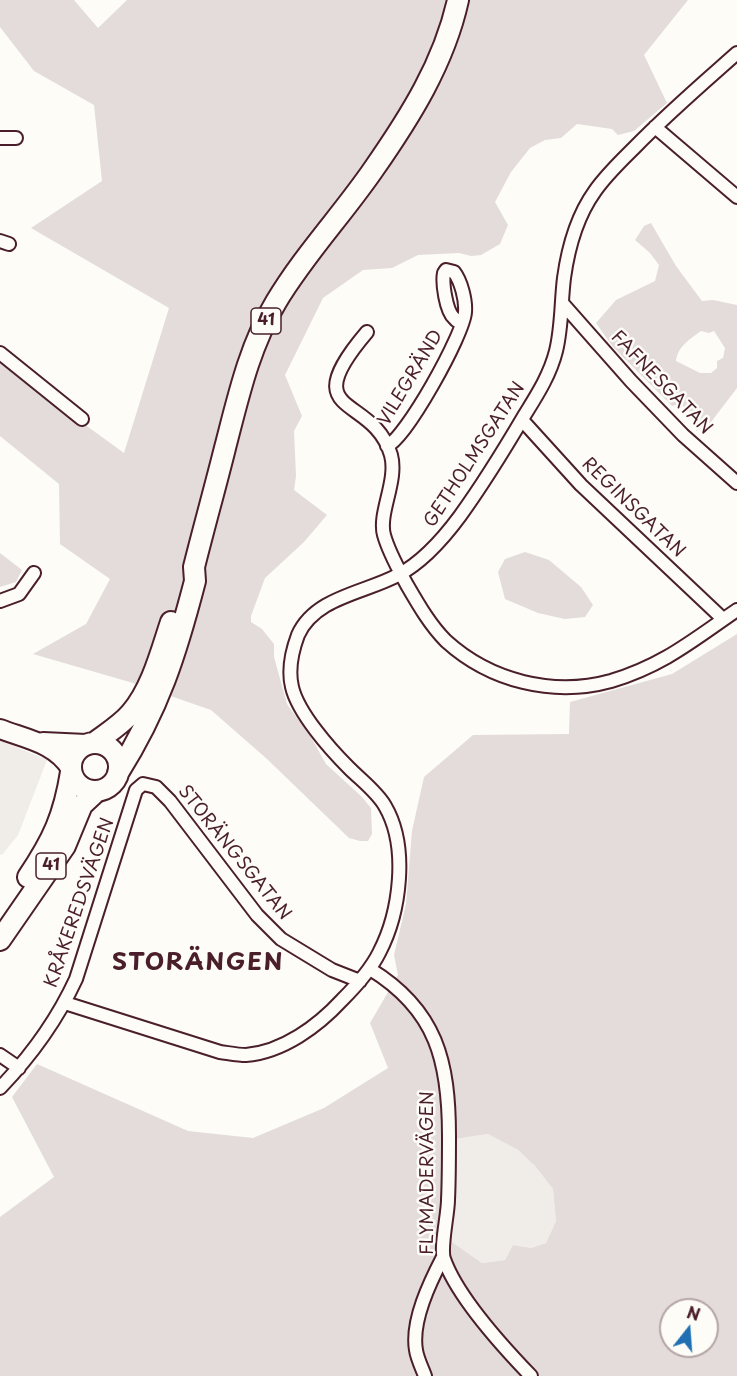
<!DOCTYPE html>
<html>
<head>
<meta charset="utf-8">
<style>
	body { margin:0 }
	#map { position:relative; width:737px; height:1376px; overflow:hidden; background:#fdfcf7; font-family:"Playpen Sans",sans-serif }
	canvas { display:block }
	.north { position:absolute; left:659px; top:1298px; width:60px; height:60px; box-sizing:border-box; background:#fdfcf7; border:2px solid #b5a4a5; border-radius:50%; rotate:17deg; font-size:16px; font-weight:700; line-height:24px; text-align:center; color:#4a1f2b }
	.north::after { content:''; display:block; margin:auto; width:21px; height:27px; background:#1f6fb2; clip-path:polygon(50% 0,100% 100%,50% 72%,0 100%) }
</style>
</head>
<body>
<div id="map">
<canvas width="737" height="1376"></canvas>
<div class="north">N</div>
</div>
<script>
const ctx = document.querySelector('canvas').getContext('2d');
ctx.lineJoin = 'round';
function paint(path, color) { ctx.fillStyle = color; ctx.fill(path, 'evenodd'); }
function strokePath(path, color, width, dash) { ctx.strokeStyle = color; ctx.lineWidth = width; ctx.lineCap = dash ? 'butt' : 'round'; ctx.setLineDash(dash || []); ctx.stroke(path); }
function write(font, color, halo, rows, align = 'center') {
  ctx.font = font + ' "Playpen Sans",sans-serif'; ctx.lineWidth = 5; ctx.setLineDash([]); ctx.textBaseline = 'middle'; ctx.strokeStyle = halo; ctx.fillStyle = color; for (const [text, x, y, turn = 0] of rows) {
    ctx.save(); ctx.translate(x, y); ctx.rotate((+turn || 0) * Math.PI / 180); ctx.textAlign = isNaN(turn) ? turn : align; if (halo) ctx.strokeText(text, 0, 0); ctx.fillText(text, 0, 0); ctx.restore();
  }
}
paint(new Path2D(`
	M 0,740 L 47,760 L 18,835 L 2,855 L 0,854 Z
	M 488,1134 L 518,1150 L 535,1166 L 553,1189 L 556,1221 L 546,1243 L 531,1248 L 513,1245 L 505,1260 L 482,1263 L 452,1242 L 455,1139 Z`), '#f0ece8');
paint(new Path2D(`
	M 0,0 L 74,0 L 98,28 L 127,0 L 688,0 L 644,55 L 667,103 L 634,131 L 618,135 L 612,129 L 577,124 L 561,138 L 545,140 L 530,148 L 511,172 L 495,202 L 508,225 L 500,244 L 481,255 L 471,256 L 459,253 L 418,255 L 392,268 L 363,270 L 323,298 L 285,375 L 302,416 L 294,431 L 296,476 L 294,490 L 327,515 L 304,542 L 265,578 L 251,616 L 251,622 L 262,629 L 274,644 L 274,657 L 287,704 L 312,739 L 326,764 L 362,797 L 371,808 L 372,834 L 368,841 L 360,841 L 349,838 L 267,759 L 211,710 L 133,683 L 33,654 L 86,624 L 110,579 L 60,544 L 59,484 L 0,436 L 0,363 L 124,453 L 169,308 L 31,228 L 102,181 L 94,105 L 34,71 L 0,27 Z
	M 651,223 L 676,266 L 702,301 L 713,300 L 737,305 L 737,388 L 708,426 L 696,431 L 698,420 L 693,414 L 680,404 L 672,406 L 613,347 L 596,323 L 616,300 L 655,281 L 659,265 L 650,253 L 635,240 L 644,226 ZM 701,331 L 709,333 L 714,331 L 725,348 L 723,358 L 717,361 L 717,368 L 711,373 L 700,373 L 676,361 C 678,346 690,339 701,331 Z
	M 525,552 L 549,560 L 581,587 L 593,605 L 585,617 L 565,619 L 538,613 L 505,599 L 498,572 L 505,559 Z
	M 0,553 L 22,570 L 16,582 L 0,587 Z
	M 737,634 L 737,1376 L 0,1376 L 0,1217 L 54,1177 L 12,1097 L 37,1064 L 188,1131 L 253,1138 L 324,1108 L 388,1068 L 370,1023 L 398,975 L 394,955 L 406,904 L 412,831 L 424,777 L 473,735 L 569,734 L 570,702 L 672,674 ZM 488,1134 L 518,1150 L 535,1166 L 553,1189 L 556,1221 L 546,1243 L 531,1248 L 513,1245 L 505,1260 L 482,1263 L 452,1242 L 455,1139 ZM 671,1310 L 707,1310 L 707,1346 L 671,1346 Z`), '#e3dcda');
const street = new Path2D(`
	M 655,127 L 737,197
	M 0,138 L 16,138
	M 0,241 L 9,244
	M 563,304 L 631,381 L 683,435 L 737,483
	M 367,332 C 293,419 373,393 391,455 C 398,481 378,513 384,535 C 389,553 399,570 407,585 C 418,604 430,625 446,641 C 490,681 553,697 611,681 C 664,665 693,640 737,610
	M 0,353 L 82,419
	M 522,420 L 581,485 L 723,619
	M 387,446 C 406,438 464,334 465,312 C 466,300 461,281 454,272 L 446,270 L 444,273 C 442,283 446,311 454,318 C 456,321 459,322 462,324
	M 0,601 L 19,594 L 34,573
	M 370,969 C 437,1010 449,1062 449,1136 C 449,1158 449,1179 448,1200 C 448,1214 440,1248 444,1259 C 457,1296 504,1348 531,1376
	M 65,1003 L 220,1052 C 228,1053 238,1055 246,1055 C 283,1052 318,1026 342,1000 C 356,986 370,971 379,953 C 400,913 409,847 385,806 C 377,792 361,780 349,768 C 330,749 298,713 292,687 C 288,670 292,651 298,635 C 315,597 365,593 398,575 C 423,562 443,539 460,516 C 483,484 504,450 524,416 C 537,395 550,375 556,351 C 562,327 561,302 564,278 C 568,249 577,216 595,191 C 606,175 621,161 635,147 C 667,114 702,84 737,53
	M 0,1055 L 19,1068
	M 0,1088 C 31,1056 57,1020 76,979 L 136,790 L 143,784 L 156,787 L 170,801 L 257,915 L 281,939 L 332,970 L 360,981
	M 425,1376 C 422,1368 417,1358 416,1350 C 411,1321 430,1282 443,1257`);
const secondary = new Path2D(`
	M 0,729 C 26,739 55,743 71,769
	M 43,742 L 86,744`);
const primary = new Path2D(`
	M71 767a24 24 0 1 1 48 0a24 24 0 1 1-48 0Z
	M 94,743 C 106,734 121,725 131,713 C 152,688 161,652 171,622
	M 118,773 C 159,708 176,654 195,581 L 194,567 C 204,527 215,488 225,448 C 238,398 249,347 276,302 C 304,255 342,215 373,170 C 410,117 444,63 458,0
	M 28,877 C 53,840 64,816 71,772
	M 0,940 L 65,846 L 82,805 L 97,791`);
strokePath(street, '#4a1f2b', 16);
strokePath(secondary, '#4a1f2b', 22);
strokePath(primary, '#4a1f2b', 24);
strokePath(street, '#fdfcf7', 12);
strokePath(secondary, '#fdfcf7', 18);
strokePath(primary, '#fdfcf7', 20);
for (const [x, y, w] of [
	[266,321,30],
	[51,866,30]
]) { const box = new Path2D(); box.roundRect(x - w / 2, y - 13, w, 26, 4.5); ctx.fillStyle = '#fdfcf7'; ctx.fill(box); strokePath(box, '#4a1f2b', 1.5); }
write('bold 16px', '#4a1f2b', null, [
	["41",266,321],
	["41",51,866]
]);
write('18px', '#4a1f2b', '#fdfcf7', [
	["VILEGRÄND",411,378,-59],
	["FAFNESGATAN",661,383,46],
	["GETHOLMSGATAN",475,455,-57],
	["REGINSGATAN",633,508,44],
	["STORÄNGSGATAN",234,853,51],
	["KRÅKEREDSVÄGEN",80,903,-71],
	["FLYMADERVÄGEN",428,1173,-90]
]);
ctx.letterSpacing = '1.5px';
write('bold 24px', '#4a1f2b', '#fdfcf7', [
	["STORÄNGEN",198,963]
]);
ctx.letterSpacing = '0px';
</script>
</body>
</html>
